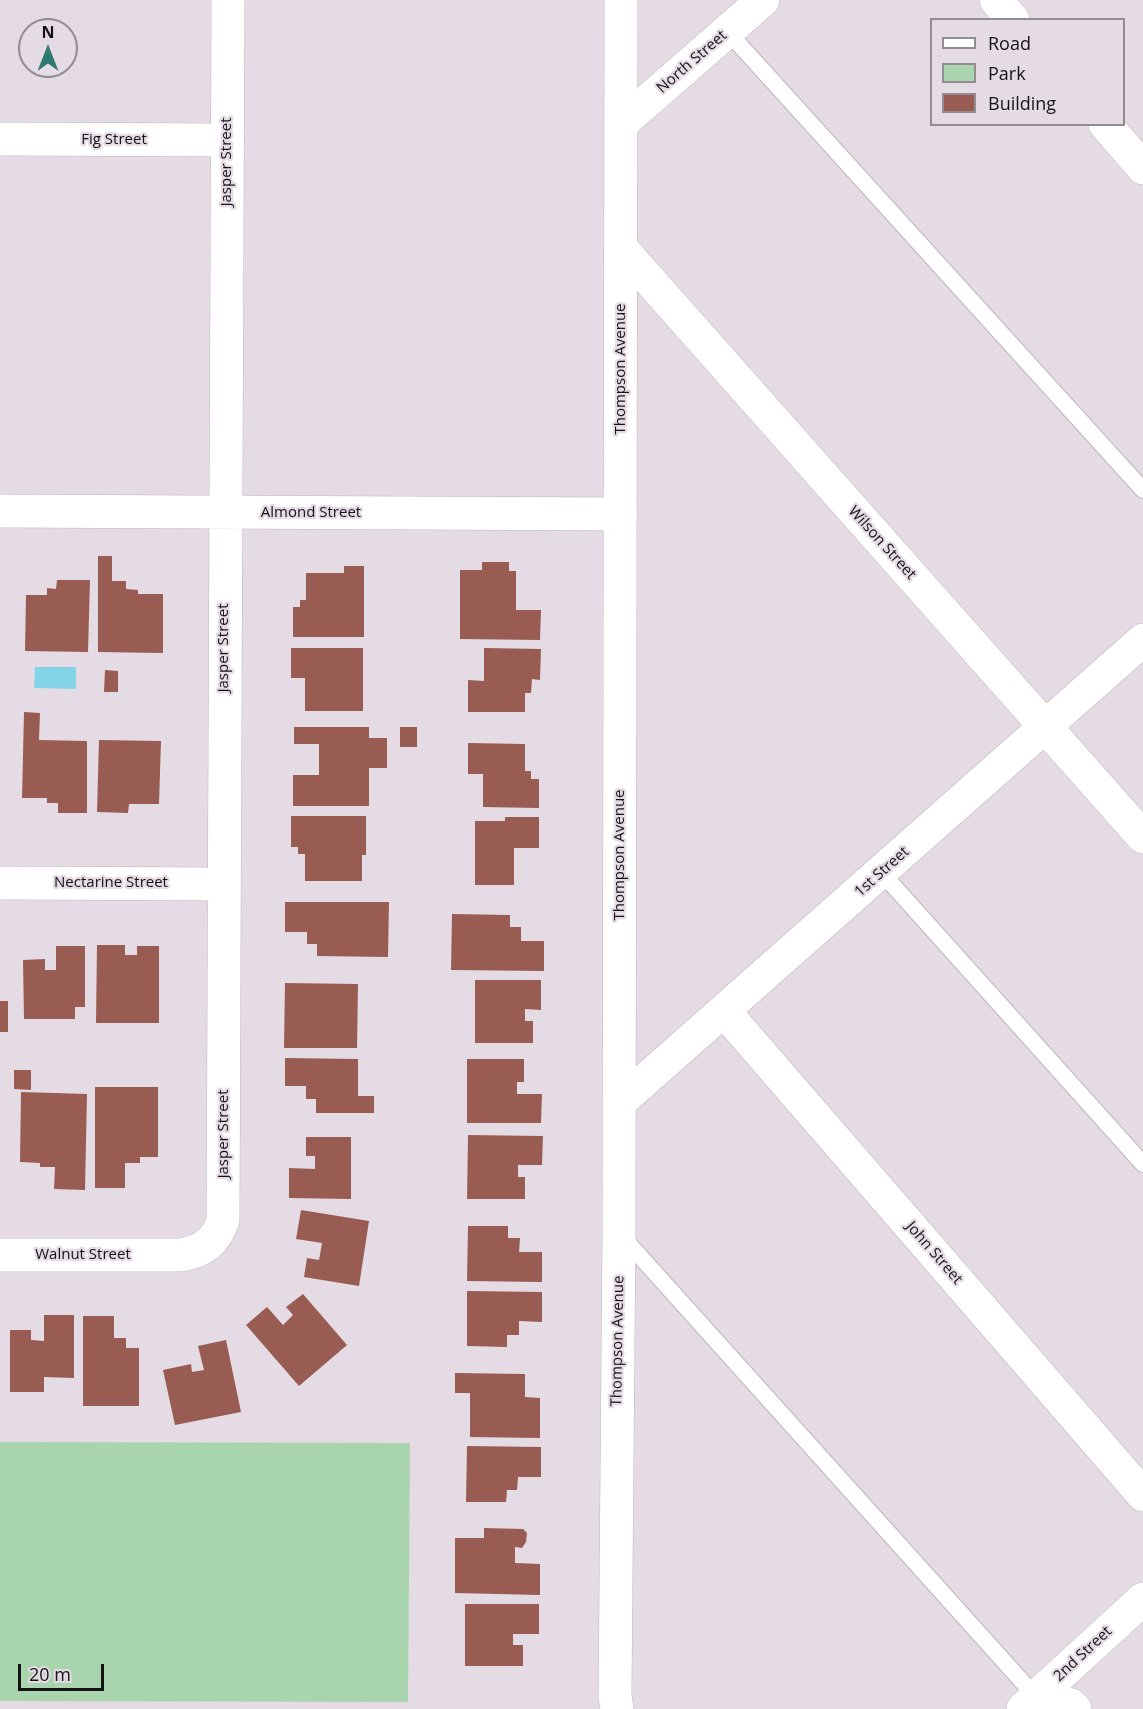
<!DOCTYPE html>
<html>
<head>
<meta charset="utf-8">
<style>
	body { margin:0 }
	#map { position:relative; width:1143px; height:1709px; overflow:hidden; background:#e4dbe5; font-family:"Open Sans",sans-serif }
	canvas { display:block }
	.legend { position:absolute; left:930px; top:18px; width:195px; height:108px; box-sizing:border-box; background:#e4dbe5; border:2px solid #918b92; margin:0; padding:8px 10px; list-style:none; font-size:18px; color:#151215 }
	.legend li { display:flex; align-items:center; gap:12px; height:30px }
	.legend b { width:30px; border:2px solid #918b92 }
	.north { position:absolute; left:18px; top:18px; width:60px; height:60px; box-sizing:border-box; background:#e4dbe5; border:2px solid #918b92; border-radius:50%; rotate:0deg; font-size:16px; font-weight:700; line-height:24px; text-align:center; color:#151215 }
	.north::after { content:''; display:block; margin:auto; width:21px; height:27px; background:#317871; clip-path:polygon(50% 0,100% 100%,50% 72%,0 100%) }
	.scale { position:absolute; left:18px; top:1664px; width:86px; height:27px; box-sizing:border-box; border:3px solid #151215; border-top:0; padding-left:8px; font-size:18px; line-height:21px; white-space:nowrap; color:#151215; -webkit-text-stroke:4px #e4dbe5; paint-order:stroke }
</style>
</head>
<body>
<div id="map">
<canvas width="1143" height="1709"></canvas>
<ul class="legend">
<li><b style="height:8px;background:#fff"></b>Road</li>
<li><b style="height:16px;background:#a8d4ae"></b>Park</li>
<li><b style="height:16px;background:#995c52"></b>Building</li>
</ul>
<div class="north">N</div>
<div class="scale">20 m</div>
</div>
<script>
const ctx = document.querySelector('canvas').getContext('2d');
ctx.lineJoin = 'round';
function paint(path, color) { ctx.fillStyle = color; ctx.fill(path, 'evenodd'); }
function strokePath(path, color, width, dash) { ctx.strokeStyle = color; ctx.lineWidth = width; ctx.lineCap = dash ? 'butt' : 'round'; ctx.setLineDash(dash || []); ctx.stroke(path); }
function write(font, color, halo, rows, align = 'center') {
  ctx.font = font + ' "Open Sans",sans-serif'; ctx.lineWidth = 4.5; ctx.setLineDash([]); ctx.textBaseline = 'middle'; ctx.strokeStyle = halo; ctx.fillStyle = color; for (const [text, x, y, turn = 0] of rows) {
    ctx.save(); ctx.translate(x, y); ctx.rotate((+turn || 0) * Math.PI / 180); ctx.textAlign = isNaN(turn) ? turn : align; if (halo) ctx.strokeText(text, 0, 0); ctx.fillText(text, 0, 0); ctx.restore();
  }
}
paint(new Path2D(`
	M 0,1442 L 410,1443 L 408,1702 L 0,1701 Z`), '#a8d4ae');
paint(new Path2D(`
	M 35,667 L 76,667 L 76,689 L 34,688 Z`), '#84d4e7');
paint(new Path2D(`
	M 98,556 L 112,556 L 112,581 L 126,581 L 126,589 L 138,590 L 138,594 L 163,594 L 163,653 L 98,652 Z
	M 482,562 L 509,562 L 509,571 L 516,571 L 516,610 L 541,610 L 540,640 L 460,639 L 460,570 L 482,570 Z
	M 344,566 L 364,566 L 364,637 L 293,637 L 293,607 L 300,607 L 300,600 L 306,600 L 306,573 L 344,573 Z
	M 57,580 L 90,580 L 88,652 L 25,651 L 26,595 L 47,595 L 47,588 L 56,589 Z
	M 291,648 L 363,648 L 363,711 L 305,711 L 305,678 L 291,678 Z
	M 484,648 L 541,649 L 540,680 L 532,679 L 531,693 L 525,693 L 525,712 L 468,712 L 468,680 L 484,681 Z
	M 105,670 L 118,671 L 118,692 L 104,692 Z
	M 24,712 L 40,713 L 39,740 L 87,741 L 87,813 L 58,813 L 58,803 L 47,803 L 47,798 L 22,798 Z
	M 294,727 L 369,727 L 369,738 L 387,738 L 387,768 L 369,768 L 369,806 L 293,806 L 293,775 L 319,775 L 319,744 L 294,744 Z
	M 400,727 L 417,727 L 417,747 L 400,747 Z
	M 99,740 L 161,741 L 159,804 L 129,804 L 128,813 L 97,812 Z
	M 468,743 L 525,744 L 525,771 L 531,771 L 531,779 L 539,779 L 539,808 L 483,807 L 483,774 L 468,774 Z
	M 291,816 L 366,816 L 366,855 L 362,855 L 362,881 L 305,881 L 305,854 L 298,854 L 298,847 L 291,847 Z
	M 505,817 L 539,817 L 539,848 L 514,848 L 514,885 L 475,885 L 475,821 L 505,821 Z
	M 285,902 L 389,902 L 388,957 L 317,956 L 317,944 L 307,944 L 307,932 L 285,932 Z
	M 452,914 L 510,915 L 510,927 L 521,927 L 521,941 L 544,941 L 544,971 L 451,970 Z
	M 97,945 L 125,945 L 125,955 L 137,955 L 137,946 L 159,946 L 159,1023 L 96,1023 Z
	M 56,946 L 85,946 L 85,1007 L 75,1007 L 75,1019 L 24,1019 L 23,960 L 45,959 L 45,970 L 56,970 Z
	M 475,980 L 541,980 L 541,1010 L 525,1009 L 525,1021 L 533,1021 L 533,1043 L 475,1043 Z
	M 285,983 L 358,984 L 357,1048 L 284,1048 Z
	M 0,1001 L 8,1001 L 8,1032 L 0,1032 Z
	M 285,1058 L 358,1059 L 358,1096 L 374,1096 L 374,1113 L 316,1113 L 316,1099 L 306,1099 L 306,1086 L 285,1086 Z
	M 467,1059 L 524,1059 L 524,1082 L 517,1082 L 517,1094 L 542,1094 L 541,1123 L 467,1123 Z
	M 14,1070 L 31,1070 L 31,1090 L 14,1089 Z
	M 95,1087 L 158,1087 L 158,1157 L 140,1157 L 140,1163 L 125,1163 L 125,1188 L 95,1188 Z
	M 21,1092 L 87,1094 L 85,1190 L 54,1189 L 55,1167 L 40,1167 L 40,1163 L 20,1162 Z
	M 468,1135 L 543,1136 L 542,1165 L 518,1165 L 518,1177 L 525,1177 L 525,1199 L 467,1199 Z
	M 306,1137 L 351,1137 L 351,1199 L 289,1198 L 289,1168 L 315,1169 L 315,1156 L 306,1156 Z
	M 301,1210 L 369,1221 L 359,1286 L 304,1277 L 307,1258 L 319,1260 L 322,1243 L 296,1239 Z
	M 468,1226 L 508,1226 L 508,1238 L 520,1238 L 519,1252 L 542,1252 L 542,1282 L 467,1281 Z
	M 467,1291 L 542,1292 L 542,1322 L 519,1321 L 519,1335 L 507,1335 L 507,1347 L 467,1346 Z
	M 303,1294 L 347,1345 L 299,1386 L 246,1325 L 267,1307 L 283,1325 L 293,1315 L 286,1307 Z
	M 44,1315 L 74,1315 L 74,1378 L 44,1377 L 44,1392 L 10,1392 L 10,1330 L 31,1330 L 31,1340 L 44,1341 Z
	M 83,1316 L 114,1316 L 114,1338 L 126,1338 L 126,1348 L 139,1348 L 139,1406 L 83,1406 Z
	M 226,1340 L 241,1412 L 175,1425 L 163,1370 L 191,1364 L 192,1372 L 204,1370 L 198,1346 Z
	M 455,1373 L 525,1374 L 525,1397 L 540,1398 L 540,1438 L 470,1437 L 470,1393 L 455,1393 Z
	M 467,1446 L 541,1447 L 541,1477 L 518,1477 L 517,1490 L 507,1490 L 506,1502 L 466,1502 Z
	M 484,1528 L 523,1529 L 527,1533 L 526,1542 L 522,1548 L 515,1547 L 515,1563 L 540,1564 L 540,1595 L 455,1593 L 455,1538 L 484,1538 Z
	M 465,1604 L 539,1604 L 539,1634 L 513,1634 L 513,1645 L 523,1645 L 523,1666 L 465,1666 Z`), '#995c52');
const lane = new Path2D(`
	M 728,32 L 1143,490
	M 881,872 L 1143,1164
	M 620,1234 L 1037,1698`);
const street = new Path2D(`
	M 996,0 L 1013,20
	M 621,124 L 763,0
	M 1105,124 L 1143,168
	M 0,139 L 227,140
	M 621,248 L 1143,837
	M 0,511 L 621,514
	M 0,883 L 222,884
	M 724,1011 L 1143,1495
	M 619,1103 L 1143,640
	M 0,1255 L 181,1255 C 203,1251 216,1242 223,1220 L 228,0
	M 1037,1698 L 1071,1705 L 1075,1709
	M 617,1709 L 615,1696 L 619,1233 L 621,0`);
const secondary = new Path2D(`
	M 1023,1709 L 1143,1599`);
strokePath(lane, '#bdb5be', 18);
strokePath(street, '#bdb5be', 34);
strokePath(secondary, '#bdb5be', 34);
strokePath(lane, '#fff', 16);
strokePath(street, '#fff', 33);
strokePath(secondary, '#fff', 33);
write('15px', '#151215', '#e4dbe5', [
	["North Street",692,62,-41],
	["Fig Street",114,140],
	["Jasper Street",227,162,-90],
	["Thompson Avenue",621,369,-90],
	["Almond Street",311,513],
	["Wilson Street",882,543,48],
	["Jasper Street",224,648,-90],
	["Thompson Avenue",620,855,-90],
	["1st Street",882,872,-42],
	["Nectarine Street",111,883],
	["Jasper Street",224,1134,-90],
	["John Street",934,1253,49],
	["Walnut Street",83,1255],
	["Thompson Avenue",618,1341,-89],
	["2nd Street",1083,1654,-43]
]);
</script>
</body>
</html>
